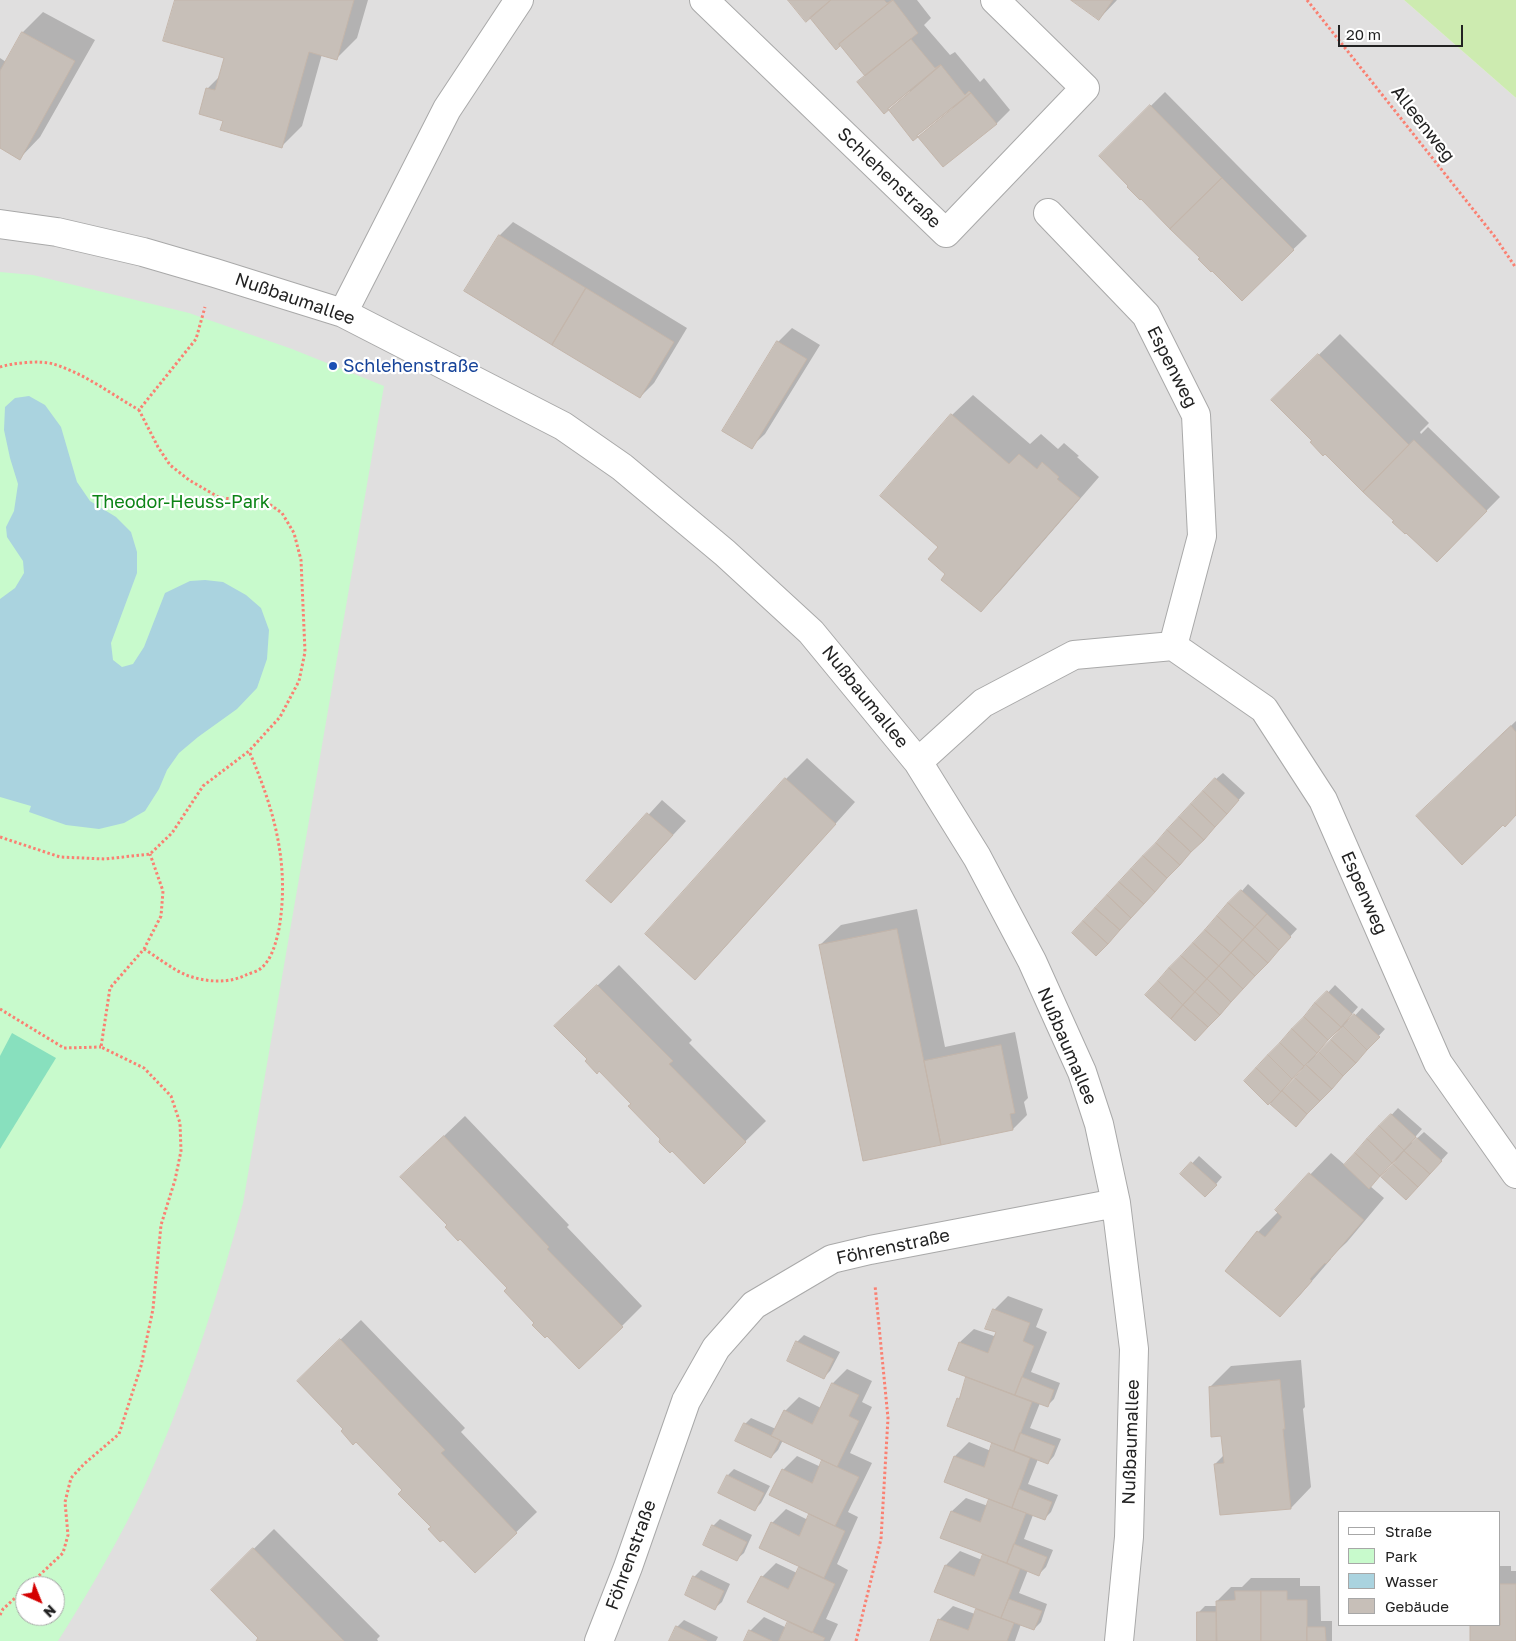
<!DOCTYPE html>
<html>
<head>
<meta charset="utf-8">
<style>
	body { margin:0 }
	#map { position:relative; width:1516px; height:1641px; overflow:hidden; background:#f2efe9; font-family:"Golos Text",sans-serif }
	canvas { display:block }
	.legend { position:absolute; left:1338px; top:1511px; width:162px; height:115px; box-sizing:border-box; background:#fff; border:1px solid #a7a7a7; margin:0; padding:6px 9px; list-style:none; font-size:15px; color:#222 }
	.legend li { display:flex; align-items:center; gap:10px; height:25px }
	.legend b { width:25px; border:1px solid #a7a7a7 }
	.north { position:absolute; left:15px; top:1576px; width:50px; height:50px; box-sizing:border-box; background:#fff; border:1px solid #a7a7a7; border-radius:50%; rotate:136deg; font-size:14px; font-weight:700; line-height:20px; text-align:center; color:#222 }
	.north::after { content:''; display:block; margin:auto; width:18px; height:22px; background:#d40000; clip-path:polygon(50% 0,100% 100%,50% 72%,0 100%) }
	.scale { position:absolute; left:1338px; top:25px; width:125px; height:22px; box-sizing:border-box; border:2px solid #222; border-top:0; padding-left:6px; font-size:15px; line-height:18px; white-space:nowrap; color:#222; -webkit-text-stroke:4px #fff; paint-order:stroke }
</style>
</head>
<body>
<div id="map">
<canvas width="1516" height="1641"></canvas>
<ul class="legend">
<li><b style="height:6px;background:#fff"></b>Straße</li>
<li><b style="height:14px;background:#c8facc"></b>Park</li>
<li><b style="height:14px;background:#aad3df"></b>Wasser</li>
<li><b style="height:14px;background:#c7bfb8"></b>Gebäude</li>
</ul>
<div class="north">N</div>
<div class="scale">20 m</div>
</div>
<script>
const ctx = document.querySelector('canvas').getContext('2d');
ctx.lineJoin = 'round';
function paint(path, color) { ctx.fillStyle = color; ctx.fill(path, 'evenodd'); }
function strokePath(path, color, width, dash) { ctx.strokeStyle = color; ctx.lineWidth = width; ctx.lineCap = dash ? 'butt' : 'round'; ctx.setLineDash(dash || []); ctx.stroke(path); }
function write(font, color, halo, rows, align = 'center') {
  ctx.font = font + ' "Golos Text",sans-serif'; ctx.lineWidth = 4.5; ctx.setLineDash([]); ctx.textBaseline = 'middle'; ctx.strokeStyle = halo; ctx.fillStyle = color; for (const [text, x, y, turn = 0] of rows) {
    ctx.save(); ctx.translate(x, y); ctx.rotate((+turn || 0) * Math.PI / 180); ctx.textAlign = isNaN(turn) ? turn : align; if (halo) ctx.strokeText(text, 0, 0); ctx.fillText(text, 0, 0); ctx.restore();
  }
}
paint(new Path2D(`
	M 0,0 L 1404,0 L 1516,98 L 1516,1641 L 0,1641 ZM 1340,1512 L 1500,1512 L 1500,1625 L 1340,1625 ZM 25,1586 L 55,1586 L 55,1616 L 25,1616 Z`), '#e0dfdf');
paint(new Path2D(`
	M 1404,0 L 1516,0 L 1516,98 Z`), '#cdebb0');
paint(new Path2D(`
	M 0,272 L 33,275 L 189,313 L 292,349 L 384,386 L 243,1203 C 219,1291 193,1374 157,1458 C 150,1474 143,1490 135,1506 C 112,1552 86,1597 58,1641 L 0,1641 ZM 25,1586 L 55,1586 L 55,1616 L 25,1616 Z`), '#c8facc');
paint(new Path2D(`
	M 12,1033 L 56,1058 L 0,1149 L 0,1056 Z`), '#88e0be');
paint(new Path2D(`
	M 29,396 L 45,405 L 61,427 L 77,482 L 90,501 L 116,517 L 131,532 L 137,552 L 137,573 L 111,643 L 113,660 L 122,667 L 133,664 L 144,647 L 165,593 L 190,581 L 205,580 L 223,582 L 246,595 L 261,608 L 269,630 L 267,659 L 257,688 L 237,709 L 198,737 L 179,753 L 167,770 L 159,789 L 145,811 L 124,823 L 99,829 L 66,825 L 29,812 L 31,806 L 0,797 L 0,599 L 15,588 L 24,573 L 23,561 L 7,537 L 6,527 L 14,511 L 18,484 L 10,458 L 4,430 L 5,407 L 15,398 Z`), '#aad3df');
paint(new Path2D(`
	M 176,0 L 368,0 L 357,38 L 337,58 L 322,54 L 302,126 L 281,147 L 225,120 L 207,89 L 220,76 L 225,57 Z
	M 789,0 L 917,0 L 931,18 L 924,25 L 950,55 L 955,52 L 980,82 L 984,78 L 1010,110 L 996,124 L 866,75 L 840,44 L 836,48 L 811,17 Z
	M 1073,0 L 1117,0 L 1099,19 Z
	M 43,12 L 95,40 L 40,137 L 20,158 L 0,147 L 0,58 L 6,62 L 23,32 Z
	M 1165,92 L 1307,236 L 1242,299 L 1100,156 Z
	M 513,222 L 687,328 L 654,383 L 640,397 L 499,236 Z
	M 792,328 L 820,345 L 765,434 L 751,447 L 778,342 Z
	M 1340,334 L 1429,423 L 1420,432 L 1421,434 L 1428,427 L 1500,497 L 1437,561 L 1312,442 L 1313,441 L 1273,400 Z
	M 973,395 L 1030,444 L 1041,434 L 1058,449 L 1064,443 L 1079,456 L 1077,457 L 1099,477 L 1001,590 L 981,610 L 947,574 L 940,547 L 952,415 Z
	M 1516,721 L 1516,814 L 1438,796 Z
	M 807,758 L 855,802 L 716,957 L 695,978 L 647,934 L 786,779 Z
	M 1223,773 L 1245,793 L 1103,948 L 1216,779 Z
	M 662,800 L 686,821 L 611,902 L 588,881 Z
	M 1248,884 L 1297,929 L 1202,1033 L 1242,891 Z
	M 917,909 L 945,1047 L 1015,1032 L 1028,1098 L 1024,1102 L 1027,1115 L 1013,1129 L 864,1159 L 820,945 L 841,925 Z
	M 619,965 L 692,1040 L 689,1043 L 766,1121 L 704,1182 L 662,1139 L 632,1104 L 589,1059 L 577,1005 Z
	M 1335,985 L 1358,1007 L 1347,1020 L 1349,1022 L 1362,1008 L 1385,1029 L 1296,1126 L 1246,1081 ZM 1340,1026 L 1342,1029 L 1316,1056 L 1314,1054 ZM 1307,1062 L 1308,1063 L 1284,1092 L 1281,1089 Z
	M 1398,1108 L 1422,1129 L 1411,1142 L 1412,1143 L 1424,1132 L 1448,1153 L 1413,1192 L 1395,1159 L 1370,1186 L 1384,1198 L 1347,1242 L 1330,1258 L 1331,1259 L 1300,1295 L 1280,1316 L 1227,1270 L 1258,1232 L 1278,1212 L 1276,1210 L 1331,1153 L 1345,1165 Z
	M 465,1116 L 569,1225 L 567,1227 L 642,1306 L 622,1326 L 536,1323 L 509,1288 L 448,1225 L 423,1156 Z
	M 1199,1156 L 1222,1177 L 1212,1189 L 1182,1174 Z
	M 1008,1296 L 1043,1309 L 1036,1327 L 1047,1332 L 1031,1372 L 1060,1383 L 1054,1399 L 1047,1406 L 1040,1403 L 1030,1428 L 1061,1439 L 1054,1456 L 1048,1463 L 1038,1459 L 1028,1484 L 1058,1495 L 1051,1512 L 1044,1519 L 1033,1515 L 1024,1539 L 1053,1550 L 1046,1567 L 1039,1574 L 1028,1570 L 1019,1593 L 1047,1604 L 1041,1622 L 1034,1629 L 1021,1624 L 1015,1641 L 931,1641 L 939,1620 L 953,1606 L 975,1614 L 978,1608 L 946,1565 L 960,1551 L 982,1560 L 984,1554 L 952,1511 L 966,1498 L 988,1506 L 990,1498 L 946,1482 L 955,1456 L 969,1442 L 991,1451 L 994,1443 L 968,1379 L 960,1342 L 974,1329 L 994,1336 L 997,1332 L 994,1310 Z
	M 361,1320 L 465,1428 L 461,1432 L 537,1512 L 475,1572 L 432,1527 L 403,1490 L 345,1429 L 319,1360 Z
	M 804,1335 L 840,1352 L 830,1371 L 824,1377 L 788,1361 L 797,1342 Z
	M 1301,1360 L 1305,1407 L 1303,1409 L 1311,1487 L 1291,1508 L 1217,1486 L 1215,1464 L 1224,1455 L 1222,1435 L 1210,1387 L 1231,1366 Z
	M 847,1369 L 872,1381 L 862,1402 L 872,1407 L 850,1453 L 872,1463 L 848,1512 L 858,1517 L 837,1564 L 848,1570 L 826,1619 L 838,1624 L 830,1641 L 745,1641 L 750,1631 L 764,1617 L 787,1628 L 790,1621 L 762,1577 L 776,1563 L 797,1573 L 800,1566 L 772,1523 L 786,1509 L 808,1520 L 811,1514 L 783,1470 L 797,1456 L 821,1467 L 824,1460 L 783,1440 L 778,1450 L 771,1457 L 745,1424 L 751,1418 L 776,1429 L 785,1411 L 799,1397 L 821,1408 L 833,1383 Z
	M 734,1469 L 770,1486 L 761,1503 L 755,1509 L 728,1475 Z
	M 1419,1511 L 1429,1511 L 1429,1512 L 1418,1512 Z
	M 720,1519 L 752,1535 L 744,1553 L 737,1559 L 713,1526 Z
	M 274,1529 L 380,1636 L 377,1639 L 378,1641 L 258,1641 L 259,1638 L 212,1590 Z
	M 1500,1566 L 1511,1566 L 1511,1571 L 1516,1571 L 1516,1641 L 1472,1641 L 1472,1625 L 1500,1625 Z
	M 701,1570 L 730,1584 L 722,1602 L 715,1608 L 694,1577 Z
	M 1251,1578 L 1300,1578 L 1300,1586 L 1320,1586 L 1321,1621 L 1332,1621 L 1332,1641 L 1198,1641 L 1198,1613 L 1205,1606 L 1217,1606 L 1217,1601 L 1231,1587 L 1242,1587 Z
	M 684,1620 L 718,1637 L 716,1641 L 671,1641 L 677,1627 Z`), '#0003');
const building = new Path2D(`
	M 175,0 L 354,0 L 337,60 L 309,52 L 282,148 L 220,130 L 223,121 L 199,114 L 206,88 L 215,90 L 224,58 L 163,41 Z
	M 788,0 L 831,0 L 806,22 Z
	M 831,0 L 884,0 L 887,3 L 893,0 L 839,44 L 840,46 L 836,50 L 810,18 Z
	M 893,0 L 918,33 L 865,76 L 839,44 Z
	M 1071,0 L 1113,0 L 1099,20 Z
	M 22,32 L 75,61 L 20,160 L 0,148 L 0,71 Z
	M 911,39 L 935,68 L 940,65 L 941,65 L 884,114 L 857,82 Z
	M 941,65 L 965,95 L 969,91 L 971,93 L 913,141 L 888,109 Z
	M 971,93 L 997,124 L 943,167 L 917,136 Z
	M 1150,105 L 1222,178 L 1170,229 L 1141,199 L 1140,200 L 1127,187 L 1128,186 L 1099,156 Z
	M 1222,178 L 1294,250 L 1242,301 L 1212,271 L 1211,272 L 1198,259 L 1200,258 L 1170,229 Z
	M 499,235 L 586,288 L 552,345 L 464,291 Z
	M 586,288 L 674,342 L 640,398 L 552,345 Z
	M 777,341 L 807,359 L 752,449 L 722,431 Z
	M 1318,354 L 1409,445 L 1363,492 L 1325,454 L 1323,456 L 1310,442 L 1312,441 L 1271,400 Z
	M 951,414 L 1009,464 L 1019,454 L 1037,469 L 1042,462 L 1059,477 L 1057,479 L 1080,498 L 981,612 L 941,580 L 945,574 L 928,559 L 938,547 L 880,496 Z
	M 1414,440 L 1487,511 L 1437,562 L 1406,533 L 1405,534 L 1392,522 L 1394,521 L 1363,492 Z
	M 1511,726 L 1516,732 L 1516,815 L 1505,827 L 1503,825 L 1462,865 L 1416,816 Z
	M 785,778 L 836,824 L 695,980 L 645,934 Z
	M 1215,778 L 1239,800 L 1227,814 L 1203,791 Z
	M 1203,791 L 1227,814 L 1215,827 L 1191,804 Z
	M 1191,804 L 1215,827 L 1204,840 L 1179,817 Z
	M 647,813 L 673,835 L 611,903 L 586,881 Z
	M 1179,817 L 1204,840 L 1191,852 L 1167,830 Z
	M 1167,830 L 1191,852 L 1180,865 L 1156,843 Z
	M 1156,843 L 1180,865 L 1167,878 L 1143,856 Z
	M 1143,856 L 1167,878 L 1155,892 L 1131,869 Z
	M 1131,869 L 1155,892 L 1144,904 L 1119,882 Z
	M 1119,882 L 1144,904 L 1131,918 L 1107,895 Z
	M 1241,890 L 1267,914 L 1255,927 L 1228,903 Z
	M 1107,895 L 1131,918 L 1120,930 L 1095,908 Z
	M 1228,903 L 1255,927 L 1243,940 L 1217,916 Z
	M 1095,908 L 1120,930 L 1108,944 L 1083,921 Z
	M 1267,914 L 1291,937 L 1279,950 L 1255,927 Z
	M 1217,916 L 1243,940 L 1231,953 L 1205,930 Z
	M 1083,921 L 1108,944 L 1096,956 L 1072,933 Z
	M 1255,927 L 1279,950 L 1268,963 L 1243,940 Z
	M 897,929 L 941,1145 L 863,1161 L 819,945 Z
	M 1205,930 L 1231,953 L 1219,966 L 1193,943 Z
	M 1243,940 L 1268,963 L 1255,976 L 1231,953 Z
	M 1193,943 L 1219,966 L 1207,979 L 1181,956 Z
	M 1231,953 L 1255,976 L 1243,989 L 1219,966 Z
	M 1181,956 L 1207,979 L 1195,992 L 1169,968 Z
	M 1219,966 L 1243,989 L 1231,1002 L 1207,979 Z
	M 1169,968 L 1195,992 L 1183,1005 L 1158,981 Z
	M 1207,979 L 1231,1002 L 1220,1015 L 1195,992 Z
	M 1158,981 L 1183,1005 L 1171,1019 L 1145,995 Z
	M 597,985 L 673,1061 L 669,1064 L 746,1142 L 704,1184 L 672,1151 L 670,1153 L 659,1142 L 660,1139 L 628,1106 L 631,1104 L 599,1071 L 597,1074 L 585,1061 L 587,1059 L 554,1026 Z
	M 1327,991 L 1352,1014 L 1341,1027 L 1315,1003 Z
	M 1195,992 L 1220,1015 L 1208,1027 L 1183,1005 Z
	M 1315,1003 L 1341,1027 L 1328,1040 L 1304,1017 Z
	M 1183,1005 L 1208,1027 L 1195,1041 L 1171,1019 Z
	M 1354,1014 L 1380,1037 L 1367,1050 L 1343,1026 Z
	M 1304,1017 L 1328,1040 L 1317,1053 L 1292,1029 Z
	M 1343,1026 L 1367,1050 L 1356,1063 L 1331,1040 Z
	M 1292,1029 L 1317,1053 L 1304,1066 L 1280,1043 Z
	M 1331,1040 L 1356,1063 L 1343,1076 L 1319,1052 Z
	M 1280,1043 L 1304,1066 L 1292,1079 L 1268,1055 Z
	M 1001,1045 L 1015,1113 L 1010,1114 L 1013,1130 L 941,1145 L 924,1061 Z
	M 1319,1052 L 1343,1076 L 1332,1089 L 1306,1065 Z
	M 1268,1055 L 1292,1079 L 1281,1092 L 1256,1068 Z
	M 1306,1065 L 1332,1089 L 1320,1101 L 1295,1078 Z
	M 1256,1068 L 1281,1092 L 1268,1105 L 1244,1081 Z
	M 1295,1078 L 1320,1101 L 1307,1114 L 1282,1091 Z
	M 1282,1091 L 1307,1114 L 1296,1127 L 1270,1104 Z
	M 1391,1114 L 1416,1137 L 1404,1150 L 1379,1126 Z
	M 1379,1126 L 1404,1150 L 1392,1163 L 1367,1139 Z
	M 444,1136 L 549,1247 L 547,1249 L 623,1327 L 579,1369 L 547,1336 L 545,1338 L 532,1325 L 534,1323 L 504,1291 L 507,1288 L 460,1239 L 458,1241 L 445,1227 L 447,1225 L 400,1177 Z
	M 1417,1138 L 1442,1161 L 1430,1174 L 1404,1151 Z
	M 1367,1139 L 1392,1163 L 1380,1176 L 1355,1153 Z
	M 1404,1151 L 1430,1174 L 1418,1187 L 1393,1164 Z
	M 1355,1153 L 1380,1176 L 1369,1189 L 1344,1165 Z
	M 1191,1162 L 1217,1185 L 1205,1197 L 1180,1174 Z
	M 1393,1164 L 1418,1187 L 1406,1200 L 1381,1177 Z
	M 1309,1173 L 1364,1220 L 1326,1264 L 1325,1263 L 1310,1279 L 1312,1281 L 1280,1317 L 1225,1271 L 1257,1231 L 1265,1237 L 1282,1217 L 1275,1210 Z
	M 993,1309 L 1030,1323 L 1023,1341 L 1034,1346 L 1015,1395 L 948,1370 L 959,1342 L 988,1353 L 996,1332 L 985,1329 Z
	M 340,1339 L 445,1450 L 441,1453 L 517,1533 L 475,1573 L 443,1540 L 440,1542 L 428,1529 L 431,1527 L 398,1494 L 402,1490 L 356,1442 L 353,1445 L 341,1431 L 343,1429 L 297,1381 Z
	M 796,1341 L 834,1359 L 824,1379 L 787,1361 Z
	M 966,1377 L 1032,1402 L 1014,1451 L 947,1426 L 957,1398 L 959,1399 Z
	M 1022,1377 L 1054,1390 L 1048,1407 L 1015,1395 Z
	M 1280,1380 L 1285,1429 L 1283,1429 L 1291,1509 L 1220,1515 L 1214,1464 L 1224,1463 L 1221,1436 L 1211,1437 L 1209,1387 Z
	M 832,1383 L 859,1395 L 849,1416 L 859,1421 L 837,1467 L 771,1436 L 784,1410 L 812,1424 Z
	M 744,1423 L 780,1440 L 771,1458 L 735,1441 Z
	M 1020,1433 L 1055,1446 L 1048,1464 L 1014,1451 Z
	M 992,1443 L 1030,1458 L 1012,1508 L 944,1482 L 954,1456 L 984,1467 Z
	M 822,1460 L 859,1477 L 835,1526 L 769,1495 L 782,1469 L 812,1483 Z
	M 727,1475 L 764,1493 L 755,1511 L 718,1493 Z
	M 1019,1489 L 1052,1502 L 1045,1520 L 1012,1508 Z
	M 989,1499 L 1026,1513 L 1007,1563 L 940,1538 L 951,1511 L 980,1522 Z
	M 809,1514 L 845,1531 L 824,1578 L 759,1548 L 771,1522 L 799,1536 Z
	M 712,1525 L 747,1542 L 737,1561 L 703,1545 Z
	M 1014,1544 L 1047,1557 L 1039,1576 L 1007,1563 Z
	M 253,1548 L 344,1641 L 256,1641 L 258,1638 L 211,1590 Z
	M 983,1554 L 1020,1569 L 1001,1618 L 934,1592 L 945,1565 L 974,1576 Z
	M 799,1567 L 835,1584 L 812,1633 L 747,1602 L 761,1576 L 788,1589 Z
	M 693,1576 L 724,1591 L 715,1610 L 685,1595 Z
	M 1500,1584 L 1516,1584 L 1516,1641 L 1470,1641 L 1470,1625 L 1500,1625 Z
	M 1235,1591 L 1261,1591 L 1261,1641 L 1217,1641 L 1216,1601 L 1235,1600 Z
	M 1261,1591 L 1287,1591 L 1287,1600 L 1307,1600 L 1307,1641 L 1261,1641 Z
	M 1009,1599 L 1042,1611 L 1034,1630 L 1001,1618 Z
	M 976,1609 L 1014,1623 L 1007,1641 L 930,1641 L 938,1619 L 968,1630 Z
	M 1197,1612 L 1216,1612 L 1216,1641 L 1197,1641 Z
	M 788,1621 L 825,1638 L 823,1641 L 779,1641 Z
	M 676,1626 L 707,1641 L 669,1641 Z
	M 1307,1627 L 1325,1627 L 1326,1641 L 1307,1641 Z
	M 749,1630 L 772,1641 L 744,1641 Z`);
paint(building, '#c7bfb8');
strokePath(building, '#c4b6ab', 1);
const minor = new Path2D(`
	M 704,0 L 946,233 L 1085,88 L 995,0
	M 0,224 L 57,232 L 143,252 L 215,273 L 343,313 L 563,426 L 622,467 L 725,553 L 811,632 L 918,762 L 977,857 L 1032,961 L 1082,1072 L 1099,1124 L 1116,1203 L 1134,1349 L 1129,1537 L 1119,1641
	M 343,313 L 447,109 L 519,0
	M 1173,646 L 1264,709 L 1323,800 L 1438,1063 L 1516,1174
	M 918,762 L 983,703 L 1074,655 L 1173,646 L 1202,536 L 1196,415 L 1146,315 L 1048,213
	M 599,1641 L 628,1567 L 686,1401 L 716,1348 L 754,1305 L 832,1259 L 870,1250 L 1116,1203`);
strokePath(minor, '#a9a9a9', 30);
strokePath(new Path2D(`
	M 1307,0 L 1495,237 L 1516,268
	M 0,367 C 12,363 41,360 53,364 C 84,373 111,394 139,410
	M 0,837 L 60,857 L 105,859 L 150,854 L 172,833 L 203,786 L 249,751 L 280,717 L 299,681 L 305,652 L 301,560 L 294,533 L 282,513 L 265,501 L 220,498 L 189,480 L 170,465 L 158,447 L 139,410 L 196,339 L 205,307
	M 144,949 C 157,957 172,969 186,975 C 205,982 228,984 246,975 C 250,973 256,972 260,969 C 272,960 276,942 279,929 C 290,864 274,809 249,751
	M 0,1009 L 64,1048 L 101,1047
	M 28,1586 L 63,1553 L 68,1535 L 65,1502 L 71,1478 L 84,1464 L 119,1434 L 141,1366 L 153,1309 L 161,1225 L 175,1180 L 181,1151 L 180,1123 L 171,1096 L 144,1068 L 101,1047 L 110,988 L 144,949 L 161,916 L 163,891 L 150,854
	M 0,1615 L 3,1609 L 25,1589
	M 856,1641 L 881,1539 L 888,1418 L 875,1285`), '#fa8072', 3, [2.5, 2.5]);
strokePath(minor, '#fff', 28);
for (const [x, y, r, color] of [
	[333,366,5,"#1a4fb4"]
]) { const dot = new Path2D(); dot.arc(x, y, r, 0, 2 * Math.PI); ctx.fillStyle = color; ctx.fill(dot); strokePath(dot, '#fff', 2); }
write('18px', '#222', '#fff', [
	["Alleenweg",1423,124,52],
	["Schlehenstraße",889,178,44],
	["Nußbaumallee",295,299,19],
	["Espenweg",1172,367,63],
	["Nußbaumallee",865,697,51],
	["Espenweg",1364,893,66],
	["Nußbaumallee",1067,1046,67],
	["Föhrenstraße",893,1247,-12],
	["Nußbaumallee",1131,1442,-88],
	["Föhrenstraße",631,1555,-70]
]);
write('18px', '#164399', '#fff', [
	["Schlehenstraße",343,366]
], 'left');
write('18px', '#0c8416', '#fff', [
	["Theodor-Heuss-Park",181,502]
]);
</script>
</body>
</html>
